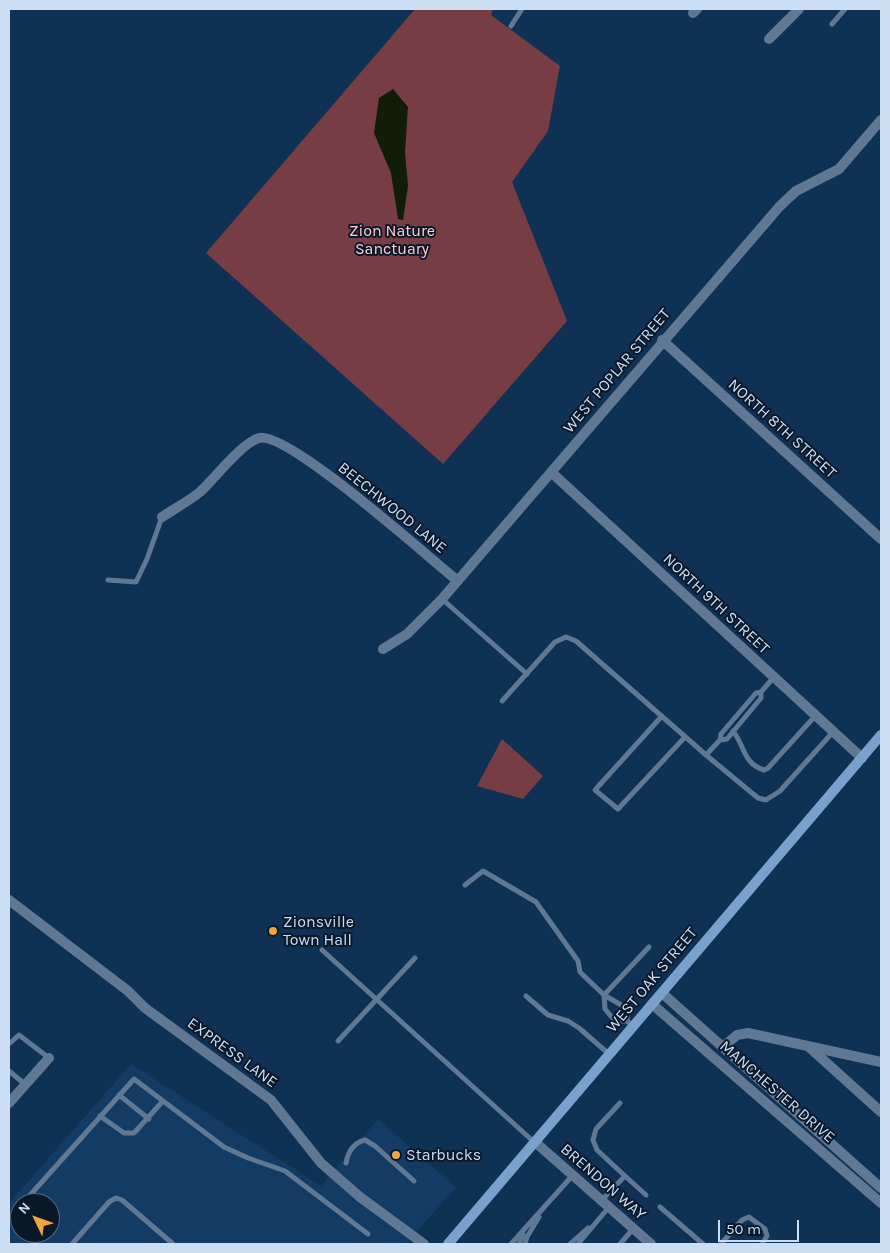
<!DOCTYPE html>
<html>
<head>
<meta charset="utf-8">
<style>
	body { margin:0 }
	#map { position:relative; width:890px; height:1253px; overflow:hidden; background:#0f3153; font-family:Karla,sans-serif }
	canvas { display:block }
	.frame { position:absolute; inset:0; border:10px solid #cbdef4; pointer-events:none }
	.north { position:absolute; left:10px; top:1193px; width:50px; height:50px; box-sizing:border-box; background:#0a1928; border:1px solid #57687a; border-radius:50%; rotate:312deg; font-size:14px; font-weight:700; line-height:20px; text-align:center; color:#cbdef4 }
	.north::after { content:''; display:block; margin:auto; width:18px; height:22px; background:#f0a63e; clip-path:polygon(50% 0,100% 100%,50% 72%,0 100%) }
	.scale { position:absolute; left:718px; top:1220px; width:81px; height:22px; box-sizing:border-box; border:2px solid #cbdef4; border-top:0; padding-left:6px; font-size:15px; line-height:18px; white-space:nowrap; color:#cbdef4; -webkit-text-stroke:4px #0a1928; paint-order:stroke }
</style>
</head>
<body>
<div id="map">
<canvas width="890" height="1253"></canvas>
<div class="frame"></div>
<div class="north">N</div>
<div class="scale">50 m</div>
</div>
<script>
const ctx = document.querySelector('canvas').getContext('2d');
ctx.lineJoin = 'round';
function paint(path, color) { ctx.fillStyle = color; ctx.fill(path, 'evenodd'); }
function strokePath(path, color, width, dash) { ctx.strokeStyle = color; ctx.lineWidth = width; ctx.lineCap = dash ? 'butt' : 'round'; ctx.setLineDash(dash || []); ctx.stroke(path); }
function write(font, color, halo, rows, align = 'center') {
  ctx.font = font + ' Karla,sans-serif'; ctx.lineWidth = 4; ctx.setLineDash([]); ctx.textBaseline = 'middle'; ctx.strokeStyle = halo; ctx.fillStyle = color; for (const [text, x, y, turn = 0] of rows) {
    ctx.save(); ctx.translate(x, y); ctx.rotate((+turn || 0) * Math.PI / 180); ctx.textAlign = isNaN(turn) ? turn : align; if (halo) ctx.strokeText(text, 0, 0); ctx.fillText(text, 0, 0); ctx.restore();
  }
}
paint(new Path2D(`
	M 131,1064 L 321,1186 L 378,1119 L 456,1187 L 406,1244 L 9,1244 L 9,1203 ZM 20,1203 L 50,1203 L 50,1233 L 20,1233 Z`), '#133b63');
paint(new Path2D(`
	M 415,9 L 493,9 L 491,15 L 560,66 L 548,131 L 512,182 L 567,321 L 443,464 L 206,253 Z
	M 502,739 L 543,776 L 523,799 L 477,786 Z`), '#763d45');
paint(new Path2D(`
	M 393,89 L 408,107 L 405,152 L 408,186 L 403,220 L 398,219 L 391,173 L 374,133 L 379,98 Z`), '#111d06');
strokePath(new Path2D(`
	M 832,24 L 845,9
	M 511,26 L 522,9
	M 108,580 L 136,582 L 147,559 L 162,517
	M 442,599 L 527,674
	M 761,692 L 774,677
	M 502,701 L 555,642 L 566,637 L 576,641 L 706,755 L 720,740 L 721,734 L 756,693 L 761,692 L 761,698 L 727,739 L 720,740
	M 662,716 L 595,790 L 618,809 L 685,737
	M 733,731 C 744,744 743,764 764,770 L 768,768 L 816,715
	M 706,755 L 758,798 L 766,800 L 780,791 L 833,732
	M 465,885 L 483,871 L 536,902 L 578,961 L 580,972 L 604,995 L 649,947
	M 322,950 L 534,1142
	M 526,996 L 548,1015 L 568,1021 L 579,1028 L 609,1054
	M 627,1021 L 628,1009 L 604,995 L 605,1009 L 615,1021 L 627,1021 L 633,1026
	M 338,1041 L 415,958
	M 9,1044 L 19,1035 L 49,1058
	M 9,1071 L 26,1085
	M 119,1095 L 149,1119
	M 620,1103 L 596,1129 L 593,1140 L 597,1150 L 625,1176
	M 100,1116 L 124,1133 L 134,1133 L 163,1101
	M 346,1163 C 348,1152 353,1143 365,1140 L 375,1146 L 414,1181
	M 601,1201 L 625,1176 L 646,1195
	M 23,1203 L 134,1079 L 224,1147 L 248,1158 L 285,1171 L 368,1234
	M 660,1207 L 703,1244
	M 9,1219 L 20,1206
	M 72,1244 L 109,1202 L 116,1198 L 122,1200 L 173,1244
	M 511,1244 L 573,1175
	M 519,1244 L 523,1234
	M 525,1244 L 527,1237 L 539,1217
	M 570,1244 L 588,1228
	M 578,1244 L 609,1207
	M 620,1244 L 633,1229
	M 721,1244 L 742,1220 L 749,1217 L 765,1229 L 767,1236 L 762,1244`), '#607893', 5);
strokePath(new Path2D(`
	M 693,13 L 697,9
	M 769,39 L 799,9
	M 662,340 L 881,539
	M 551,472 L 862,758
	M 162,517 C 174,509 189,501 200,492 C 214,479 243,442 259,438 C 287,430 429,558 458,581
	M 383,649 L 407,634 L 442,599 L 780,206 L 796,191 L 839,169 L 881,120
	M 9,900 L 128,991 L 145,1008 L 271,1100 L 321,1163 L 360,1197 L 424,1244
	M 662,993 L 881,1188
	M 652,1004 L 881,1203
	M 723,1047 L 737,1035 L 748,1033 L 881,1062
	M 809,1047 L 881,1112
	M 9,1103 L 49,1058
	M 535,1142 L 651,1244`), '#607893', 10);
strokePath(new Path2D(`
	M 448,1244 L 881,735`), '#79a1cc', 10);
for (const [x, y, r, color] of [
	[273,931,5,"#f0a63e"],
	[396,1155,5,"#f0a63e"]
]) { const dot = new Path2D(); dot.arc(x, y, r, 0, 2 * Math.PI); ctx.fillStyle = color; ctx.fill(dot); strokePath(dot, '#0a1928', 2); }
write('16px', '#ffccd1', '#0a1928', [
	["Zion Nature",392,231],
	["Sanctuary",392,249]
]);
write('16px', '#cbdef4', '#0a1928', [
	["WEST POPLAR STREET",617,371,-50],
	["NORTH 8TH STREET",782,429,42],
	["BEECHWOOD LANE",392,508,39],
	["NORTH 9TH STREET",716,604,43],
	["WEST OAK STREET",652,980,-50],
	["EXPRESS LANE",232,1053,36],
	["MANCHESTER DRIVE",777,1092,41],
	["BRENDON WAY",603,1182,41]
]);
write('16px', '#cbdef4', '#0a1928', [
	["Zionsville",283,922],
	["Town Hall",283,940],
	["Starbucks",406,1155]
], 'left');
</script>
</body>
</html>
